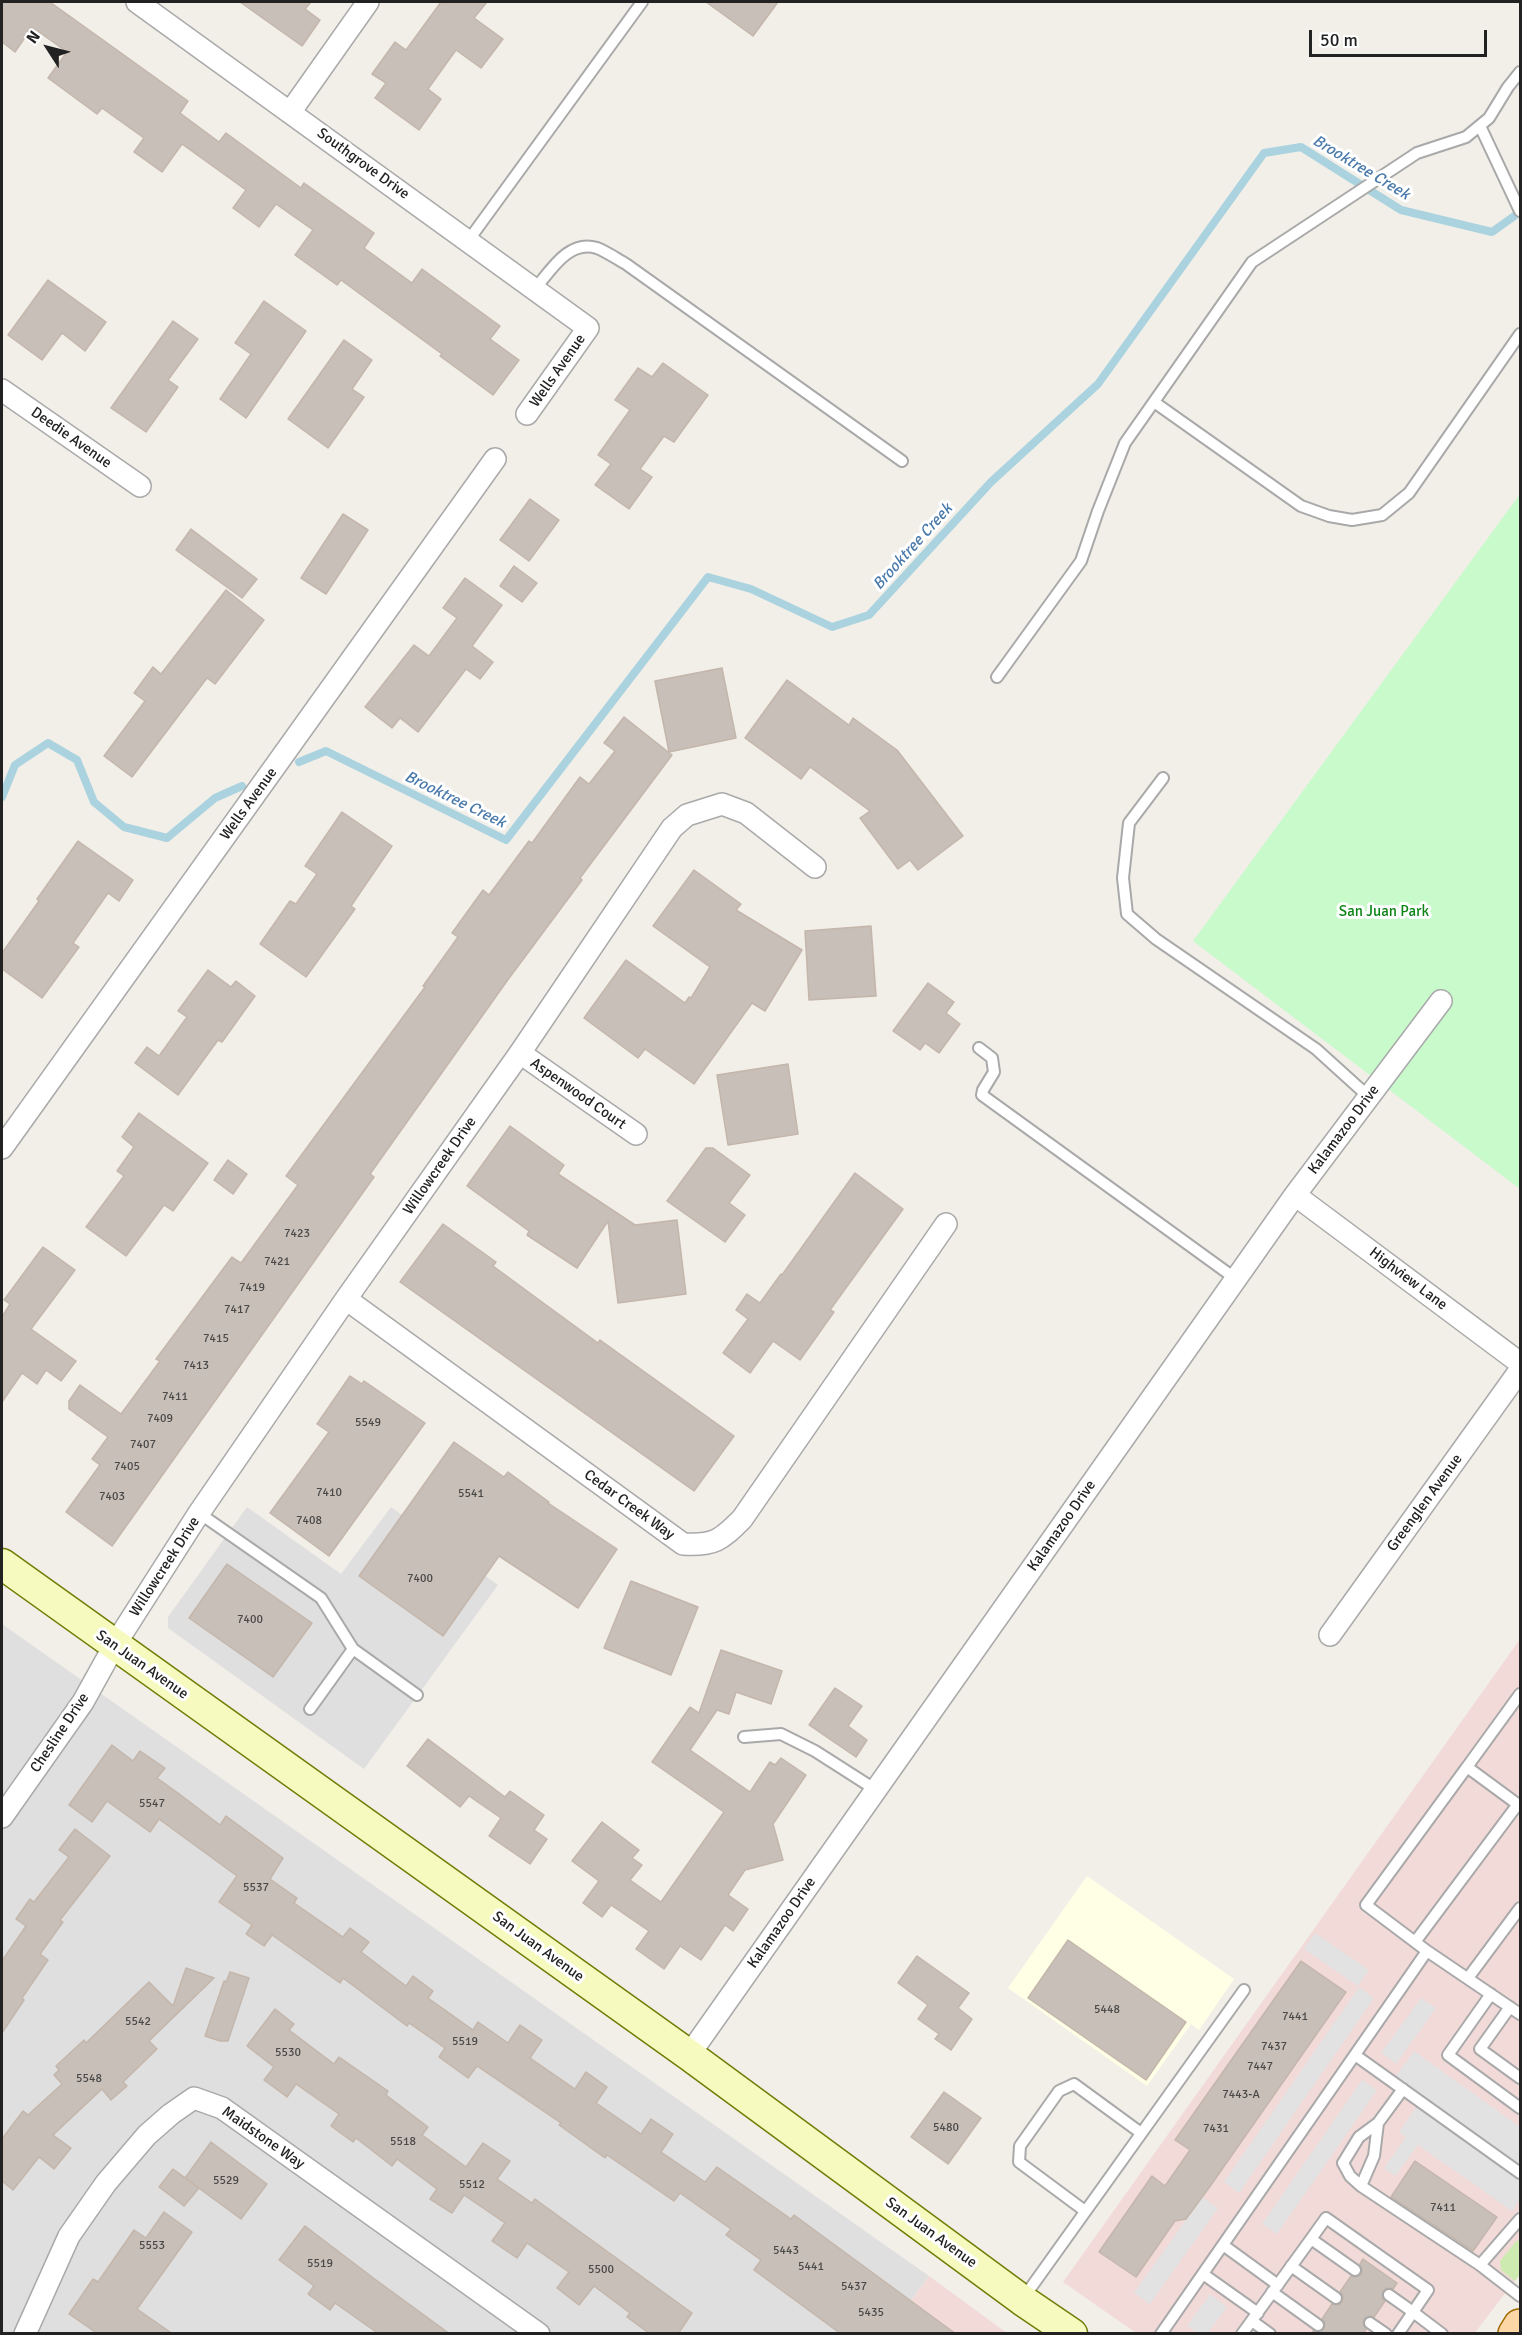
<!DOCTYPE html>
<html>
<head>
<meta charset="utf-8">
<style>
	body { margin:0 }
	#map { position:relative; width:1522px; height:2335px; overflow:hidden; background:#f2efe9; font-family:Signika,sans-serif }
	canvas { display:block }
	.frame { position:absolute; inset:0; border:3px solid #222; pointer-events:none }
	.north { position:absolute; left:18px; top:18px; width:60px; height:60px; -webkit-text-stroke:4px #fff; paint-order:stroke; rotate:306deg; font-size:16px; font-weight:700; line-height:24px; text-align:center; color:#222 }
	.north::after { content:''; display:block; margin:auto; width:21px; height:27px; background:#222; clip-path:polygon(50% 0,100% 100%,50% 72%,0 100%) }
	.scale { position:absolute; left:1309px; top:30px; width:178px; height:27px; box-sizing:border-box; border:3px solid #222; border-top:0; padding-left:8px; font-size:18px; line-height:21px; white-space:nowrap; color:#222; -webkit-text-stroke:4px #fff; paint-order:stroke }
</style>
</head>
<body>
<div id="map">
<canvas width="1522" height="2335"></canvas>
<div class="frame"></div>
<div class="north">N</div>
<div class="scale">50 m</div>
</div>
<script>
const ctx = document.querySelector('canvas').getContext('2d');
ctx.lineJoin = 'round';
function paint(path, color) { ctx.fillStyle = color; ctx.fill(path, 'evenodd'); }
function strokePath(path, color, width, dash) { ctx.strokeStyle = color; ctx.lineWidth = width; ctx.lineCap = dash ? 'butt' : 'round'; ctx.setLineDash(dash || []); ctx.stroke(path); }
function write(font, color, halo, rows, align = 'center') {
  ctx.font = font + ' Signika,sans-serif'; ctx.lineWidth = 6; ctx.setLineDash([]); ctx.textBaseline = 'middle'; ctx.strokeStyle = halo; ctx.fillStyle = color; for (const [text, x, y, turn = 0] of rows) {
    ctx.save(); ctx.translate(x, y); ctx.rotate((+turn || 0) * Math.PI / 180); ctx.textAlign = isNaN(turn) ? turn : align; if (halo) ctx.strokeText(text, 0, 0); ctx.fillText(text, 0, 0); ctx.restore();
  }
}
paint(new Path2D(`
	M 247,1507 L 341,1574 L 391,1507 L 498,1585 L 364,1769 L 168,1628 L 168,1617 Z
	M 2,1624 L 929,2276 L 887,2333 L 2,2333 Z`), '#e0dfdf');
paint(new Path2D(`
	M 1520,1639 L 1520,2274 L 1474,2334 L 1136,2333 L 1063,2282 Z
	M 929,2276 L 1007,2333 L 887,2334 Z`), '#f2dad9');
paint(new Path2D(`
	M 1087,1876 L 1234,1979 L 1199,2030 L 1191,2024 L 1147,2086 L 1008,1988 Z`), '#ffffe5');
paint(new Path2D(`
	M 1517,2240 L 1520,2242 L 1520,2274 L 1515,2281 L 1501,2270 L 1500,2261 Z`), '#cdebb0');
paint(new Path2D(`
	M 1520,494 L 1520,1189 L 1193,941 Z`), '#c8facc');
paint(new Path2D(`
	M 1315,1933 L 1369,1970 L 1358,1986 L 1304,1949 Z
	M 1359,1987 L 1374,1998 L 1239,2193 L 1224,2182 Z
	M 1421,1998 L 1436,2008 L 1396,2064 L 1381,2053 Z
	M 1414,2051 L 1520,2127 L 1520,2199 L 1512,2211 L 1418,2145 L 1395,2176 L 1384,2168 L 1406,2137 L 1399,2132 L 1420,2102 L 1392,2082 Z
	M 1362,2080 L 1377,2090 L 1277,2234 L 1262,2224 Z
	M 1202,2197 L 1218,2208 L 1150,2304 L 1134,2293 Z
	M 1210,2294 L 1227,2307 L 1208,2333 L 1198,2333 L 1187,2326 Z`), '#e2e2e2');
strokePath(new Path2D(`
	M 299,762 L 326,751 L 506,840 L 708,577 L 751,589 L 832,627 L 869,615 L 991,482 L 1098,384 L 1264,153 L 1301,147 L 1401,210 L 1492,232 L 1520,212
	M 2,797 L 15,765 L 48,743 L 77,760 L 94,802 L 124,827 L 167,838 L 215,798 L 242,786`), '#aad3df', 8);
const building = new Path2D(`
	M 2,2 L 50,2 L 188,101 L 180,113 L 219,142 L 226,133 L 301,188 L 304,183 L 374,233 L 364,248 L 412,283 L 422,269 L 500,326 L 490,339 L 519,360 L 493,395 L 440,356 L 442,354 L 341,280 L 337,285 L 295,255 L 313,230 L 276,204 L 259,227 L 233,208 L 246,190 L 182,144 L 162,172 L 134,152 L 144,138 L 102,108 L 97,114 L 48,78 L 67,52 L 32,27 L 15,52 L 2,42 Z
	M 240,2 L 311,2 L 305,9 L 320,20 L 302,46 Z
	M 441,2 L 487,2 L 474,18 L 503,39 L 481,68 L 456,50 L 428,89 L 441,99 L 419,130 L 375,98 L 386,83 L 372,74 L 395,42 L 406,50 Z
	M 706,2 L 778,2 L 753,36 Z
	M 48,280 L 106,322 L 85,351 L 62,333 L 42,360 L 8,335 Z
	M 264,301 L 306,331 L 246,418 L 220,399 L 251,354 L 235,343 Z
	M 173,321 L 198,339 L 168,380 L 178,387 L 146,432 L 111,408 Z
	M 344,340 L 372,360 L 352,389 L 364,397 L 328,448 L 288,419 Z
	M 663,363 L 708,395 L 674,442 L 664,436 L 640,469 L 652,477 L 629,509 L 595,485 L 611,464 L 598,455 L 630,410 L 615,400 L 638,368 L 652,377 Z
	M 530,499 L 559,520 L 529,561 L 500,540 Z
	M 343,514 L 368,530 L 326,594 L 301,578 Z
	M 191,529 L 257,579 L 242,598 L 176,550 Z
	M 514,566 L 537,583 L 522,602 L 500,586 Z
	M 465,578 L 502,605 L 472,646 L 493,662 L 480,679 L 466,669 L 418,732 L 400,718 L 392,728 L 365,707 L 414,645 L 429,656 L 457,618 L 443,608 Z
	M 226,590 L 264,620 L 215,684 L 207,678 L 132,777 L 104,756 L 145,701 L 134,693 L 153,667 L 161,674 Z
	M 722,668 L 736,738 L 669,752 L 655,681 Z
	M 787,680 L 849,725 L 853,718 L 897,750 L 963,836 L 918,870 L 910,860 L 898,869 L 860,818 L 870,811 L 810,767 L 801,779 L 745,738 Z
	M 624,717 L 672,755 L 580,878 L 582,880 L 507,981 L 370,1174 L 374,1177 L 112,1546 L 66,1512 L 100,1465 L 92,1459 L 108,1437 L 69,1409 L 69,1401 L 80,1385 L 121,1414 L 160,1361 L 156,1359 L 232,1257 L 241,1263 L 298,1185 L 286,1176 L 425,987 L 423,986 L 458,937 L 452,933 L 483,890 L 489,895 L 529,841 L 532,843 L 580,777 L 589,784 L 615,751 L 604,743 Z
	M 342,812 L 392,846 L 351,906 L 355,909 L 306,977 L 260,944 L 290,901 L 296,904 L 317,874 L 305,866 Z
	M 78,841 L 133,880 L 119,901 L 108,893 L 73,943 L 79,947 L 42,998 L 2,969 L 2,953 L 39,901 L 37,899 Z
	M 694,870 L 741,904 L 736,910 L 802,950 L 765,1011 L 752,1003 L 694,1084 L 645,1049 L 638,1058 L 584,1018 L 626,960 L 685,1003 L 689,997 L 691,998 L 710,967 L 653,926 Z
	M 871,926 L 876,996 L 809,1000 L 805,931 Z
	M 208,970 L 231,987 L 236,981 L 255,996 L 222,1042 L 218,1040 L 178,1095 L 135,1063 L 147,1047 L 159,1056 L 187,1017 L 178,1011 Z
	M 928,983 L 954,1002 L 946,1013 L 960,1024 L 939,1053 L 925,1043 L 920,1050 L 893,1031 Z
	M 788,1064 L 798,1134 L 728,1145 L 717,1075 Z
	M 139,1113 L 208,1163 L 173,1211 L 164,1205 L 126,1256 L 86,1227 L 124,1176 L 117,1171 L 134,1147 L 122,1137 Z
	M 510,1126 L 564,1165 L 558,1174 L 635,1225 L 677,1220 L 686,1294 L 618,1303 L 608,1221 L 577,1268 L 527,1235 L 529,1231 L 467,1186 Z
	M 706,1148 L 713,1148 L 750,1175 L 729,1203 L 745,1215 L 725,1242 L 667,1201 Z
	M 228,1160 L 247,1174 L 233,1194 L 214,1180 Z
	M 855,1173 L 903,1209 L 830,1310 L 834,1312 L 800,1360 L 773,1341 L 750,1373 L 723,1353 L 748,1319 L 736,1310 L 747,1294 L 760,1303 L 781,1274 L 782,1275 Z
	M 443,1224 L 496,1262 L 493,1266 L 542,1302 L 598,1343 L 600,1340 L 734,1436 L 694,1491 L 400,1282 Z
	M 43,1247 L 75,1270 L 31,1329 L 76,1361 L 61,1381 L 46,1370 L 37,1384 L 22,1373 L 2,1402 L 2,1317 L 10,1304 L 4,1300 Z
	M 350,1376 L 362,1384 L 364,1381 L 425,1423 L 329,1556 L 270,1513 L 329,1432 L 317,1424 Z
	M 454,1442 L 504,1477 L 508,1472 L 549,1502 L 548,1503 L 617,1549 L 578,1608 L 499,1556 L 443,1636 L 359,1576 Z
	M 227,1564 L 312,1623 L 273,1677 L 189,1618 Z
	M 631,1581 L 698,1607 L 671,1675 L 604,1648 Z
	M 721,1650 L 782,1671 L 771,1704 L 736,1692 L 729,1714 L 717,1710 L 690,1750 L 750,1792 L 770,1762 L 775,1765 L 781,1758 L 806,1775 L 773,1824 L 783,1860 L 745,1870 L 728,1895 L 748,1909 L 733,1931 L 725,1925 L 701,1960 L 680,1946 L 664,1969 L 636,1949 L 649,1931 L 611,1905 L 602,1917 L 583,1903 L 599,1881 L 572,1861 L 602,1822 L 639,1850 L 632,1858 L 642,1865 L 630,1880 L 661,1902 L 724,1812 L 652,1762 L 690,1707 L 699,1713 Z
	M 835,1688 L 862,1706 L 848,1726 L 867,1740 L 856,1757 L 809,1725 Z
	M 428,1739 L 505,1797 L 510,1791 L 544,1815 L 534,1830 L 547,1839 L 530,1864 L 489,1836 L 501,1818 L 469,1796 L 460,1807 L 407,1766 Z
	M 112,1745 L 133,1761 L 140,1751 L 165,1768 L 157,1778 L 178,1793 L 220,1825 L 226,1816 L 283,1858 L 270,1879 L 297,1898 L 294,1903 L 343,1937 L 350,1928 L 369,1942 L 361,1952 L 406,1986 L 413,1976 L 433,1991 L 428,1998 L 473,2030 L 478,2022 L 508,2043 L 520,2025 L 542,2040 L 530,2058 L 575,2089 L 586,2072 L 607,2087 L 596,2103 L 641,2134 L 651,2119 L 673,2134 L 661,2152 L 705,2182 L 717,2167 L 791,2219 L 794,2215 L 956,2334 L 841,2334 L 754,2270 L 761,2260 L 726,2235 L 731,2229 L 680,2193 L 674,2201 L 607,2155 L 605,2158 L 559,2125 L 561,2123 L 477,2066 L 468,2078 L 439,2057 L 445,2048 L 409,2023 L 407,2026 L 343,1978 L 340,1983 L 272,1935 L 264,1946 L 246,1934 L 252,1925 L 219,1902 L 237,1876 L 159,1819 L 150,1832 L 107,1801 L 92,1822 L 69,1805 Z
	M 75,1829 L 110,1856 L 60,1920 L 63,1922 L 40,1954 L 48,1960 L 22,1998 L 24,2000 L 2,2033 L 2,1961 L 26,1926 L 16,1919 L 30,1899 L 34,1902 L 69,1857 L 59,1850 Z
	M 1068,1940 L 1186,2022 L 1146,2080 L 1028,1998 Z
	M 917,1956 L 969,1993 L 958,2008 L 972,2019 L 951,2050 L 935,2039 L 939,2034 L 918,2019 L 928,2005 L 898,1983 Z
	M 1301,1961 L 1346,1992 L 1211,2185 L 1186,2219 L 1175,2221 L 1136,2277 L 1099,2252 L 1152,2176 L 1165,2186 L 1190,2150 L 1175,2140 Z
	M 186,1968 L 214,1978 L 149,2041 L 157,2049 L 123,2082 L 127,2086 L 111,2100 L 102,2089 L 53,2135 L 71,2148 L 54,2169 L 39,2157 L 13,2190 L 2,2181 L 2,2139 L 23,2111 L 28,2115 L 62,2084 L 54,2075 L 59,2070 L 56,2066 L 84,2040 L 86,2043 L 149,1982 L 173,2006 Z
	M 230,1972 L 249,1978 L 228,2041 L 220,2041 L 205,2036 L 224,1981 L 226,1982 Z
	M 275,2009 L 294,2024 L 289,2030 L 334,2064 L 339,2057 L 388,2091 L 386,2095 L 428,2127 L 422,2135 L 466,2167 L 483,2143 L 510,2161 L 497,2179 L 532,2203 L 535,2199 L 692,2313 L 678,2334 L 650,2334 L 627,2317 L 630,2313 L 594,2286 L 579,2305 L 557,2288 L 569,2272 L 527,2243 L 517,2258 L 492,2241 L 505,2223 L 464,2195 L 452,2213 L 430,2199 L 437,2189 L 397,2159 L 392,2166 L 356,2138 L 353,2142 L 331,2126 L 339,2114 L 296,2084 L 287,2097 L 264,2080 L 274,2067 L 247,2046 Z
	M 944,2092 L 981,2118 L 948,2164 L 911,2137 Z
	M 211,2142 L 267,2184 L 241,2219 L 185,2178 Z
	M 1415,2161 L 1497,2217 L 1473,2251 L 1391,2197 Z
	M 173,2169 L 199,2188 L 184,2206 L 159,2187 Z
	M 164,2212 L 192,2232 L 137,2309 L 173,2334 L 98,2334 L 69,2314 L 93,2279 L 98,2282 L 134,2230 L 146,2238 Z
	M 305,2226 L 376,2280 L 450,2334 L 379,2334 L 335,2303 L 330,2310 L 308,2294 L 314,2286 L 279,2260 Z
	M 1363,2259 L 1397,2283 L 1393,2289 L 1386,2288 L 1383,2291 L 1382,2298 L 1385,2301 L 1374,2317 L 1370,2316 L 1364,2318 L 1363,2323 L 1366,2329 L 1363,2334 L 1312,2334 L 1313,2331 L 1321,2332 L 1324,2329 L 1325,2322 L 1322,2319 L 1332,2304 L 1339,2305 L 1342,2302 L 1343,2295 L 1340,2292 L 1351,2276 L 1355,2277 L 1361,2275 L 1362,2270 L 1360,2264 Z`);
paint(building, '#c7bfb8');
strokePath(building, '#c4b6ab', 1.5);
const lane = new Path2D(`
	M 1480,126 L 1520,211
	M 468,241 L 642,2
	M 535,289 C 551,270 569,239 597,248 C 607,252 617,259 626,264 L 902,461
	M 1154,402 L 1301,506 L 1329,516 L 1352,520 L 1382,515 L 1409,493 L 1520,334
	M 997,677 L 1081,561 L 1098,511 L 1125,443 L 1252,262 L 1417,153 L 1466,137 L 1489,118 L 1508,87 L 1520,72
	M 1163,778 L 1129,823 L 1123,878 L 1127,914 L 1156,939 L 1316,1049 L 1369,1097
	M 979,1048 L 992,1058 L 994,1072 L 983,1090 L 982,1095 L 1236,1279
	M 199,1513 L 321,1598 L 353,1649 L 417,1695
	M 1520,1694 L 1467,1767 L 1520,1806
	M 310,1709 L 353,1649
	M 744,1737 L 781,1734 L 815,1751 L 876,1790
	M 1415,1942 L 1518,1804
	M 1427,1951 L 1366,1905 L 1467,1767
	M 1468,1978 L 1520,1908
	M 1491,1994 L 1448,2055 L 1520,2108
	M 1510,2007 L 1480,2049 L 1520,2078
	M 1355,2055 L 1520,2173
	M 1403,2089 L 1378,2123 L 1374,2156 L 1361,2186 L 1480,2265 L 1520,2296
	M 1361,2186 L 1350,2176 L 1343,2163 L 1359,2137 L 1378,2123
	M 1085,2211 L 1019,2162 L 1020,2146 L 1059,2091 L 1074,2084 L 1141,2133
	M 1311,2239 L 1326,2218 L 1428,2290 L 1413,2312 L 1389,2295
	M 1223,2245 L 1278,2285
	M 1480,2265 L 1520,2219
	M 1291,2266 L 1336,2298
	M 1203,2274 L 1258,2313
	M 1272,2292 L 1318,2325
	M 1022,2300 L 1244,1990
	M 1252,2321 L 1270,2334
	M 1370,2323 L 1386,2334
	M 1161,2334 L 1427,1951 L 1520,2014
	M 1242,2334 L 1311,2239 L 1355,2270
	M 1398,2334 L 1413,2312 L 1442,2334`);
const street = new Path2D(`
	M 137,2 L 588,328 L 527,414
	M 291,111 L 368,2
	M 2,390 L 140,486
	M 520,1053 L 636,1134
	M 2,1148 L 495,459
	M 1295,1195 L 1520,1363
	M 346,1299 L 683,1544 C 714,1546 721,1540 742,1519 L 946,1224
	M 1330,1635 L 1520,1370
	M 2,1817 L 83,1702 L 114,1646 L 199,1513 L 346,1299 L 520,1053 L 672,828 L 687,815 L 722,804 L 746,813 L 815,867
	M 689,2055 L 1295,1195 L 1441,1001
	M 25,2334 L 69,2236 L 106,2183 L 147,2135 L 171,2114 L 194,2098 L 222,2108 L 539,2334`);
const secondary = new Path2D(`
	M 2,1564 L 689,2055 L 1022,2300 L 1072,2334`);
const primary = new Path2D(`
	M 1515,2334 L 1520,2326`);
strokePath(lane, '#a9a9a9', 14);
strokePath(street, '#a9a9a9', 24);
strokePath(secondary, '#707d05', 33);
strokePath(primary, '#a06b00', 36);
strokePath(lane, '#fff', 10);
strokePath(street, '#fff', 21);
strokePath(secondary, '#f7fabf', 30);
strokePath(primary, '#fcd6a4', 33);
write('12px', '#4b4948', null, [
	["7423",297,1234],
	["7421",277,1262],
	["7419",252,1288],
	["7417",237,1310],
	["7415",216,1339],
	["7413",196,1366],
	["7411",175,1397],
	["7409",160,1419],
	["5549",368,1423],
	["7407",143,1445],
	["7405",127,1467],
	["7410",329,1493],
	["5541",471,1494],
	["7403",112,1497],
	["7408",309,1521],
	["7400",420,1579],
	["7400",250,1620],
	["5547",152,1804],
	["5537",256,1888],
	["5448",1107,2010],
	["7441",1295,2017],
	["5542",138,2022],
	["5519",465,2042],
	["7437",1274,2047],
	["5530",288,2053],
	["7447",1260,2067],
	["5548",89,2079],
	["7443-A",1241,2095],
	["5480",946,2128],
	["7431",1216,2129],
	["5518",403,2142],
	["5529",226,2181],
	["5512",472,2185],
	["7411",1443,2208],
	["5553",152,2246],
	["5443",786,2251],
	["5519",320,2264],
	["5441",811,2267],
	["5500",601,2270],
	["5437",854,2287],
	["5435",871,2313]
]);
write('15px', '#222', '#fff', [
	["Southgrove Drive",363,164,36],
	["Wells Avenue",558,371,-55],
	["Deedie Avenue",71,438,35],
	["Wells Avenue",249,804,-54],
	["Aspenwood Court",578,1094,35],
	["Kalamazoo Drive",1344,1130,-53],
	["Willowcreek Drive",440,1166,-55],
	["Highview Lane",1408,1279,37],
	["Greenglen Avenue",1425,1503,-54],
	["Cedar Creek Way",629,1505,36],
	["Kalamazoo Drive",1062,1526,-55],
	["Willowcreek Drive",165,1567,-57],
	["San Juan Avenue",142,1665,35],
	["Chesline Drive",60,1733,-56],
	["Kalamazoo Drive",782,1923,-55],
	["San Juan Avenue",538,1947,36],
	["Maidstone Way",263,2138,35],
	["San Juan Avenue",931,2233,36]
]);
write('15px', '#0c8416', '#fff', [
	["San Juan Park",1384,912]
]);
write('italic 16px', '#4a7aab', '#fff', [
	["Brooktree Creek",1361,168,31],
	["Brooktree Creek",913,547,-48],
	["Brooktree Creek",455,800,26]
]);
</script>
</body>
</html>
